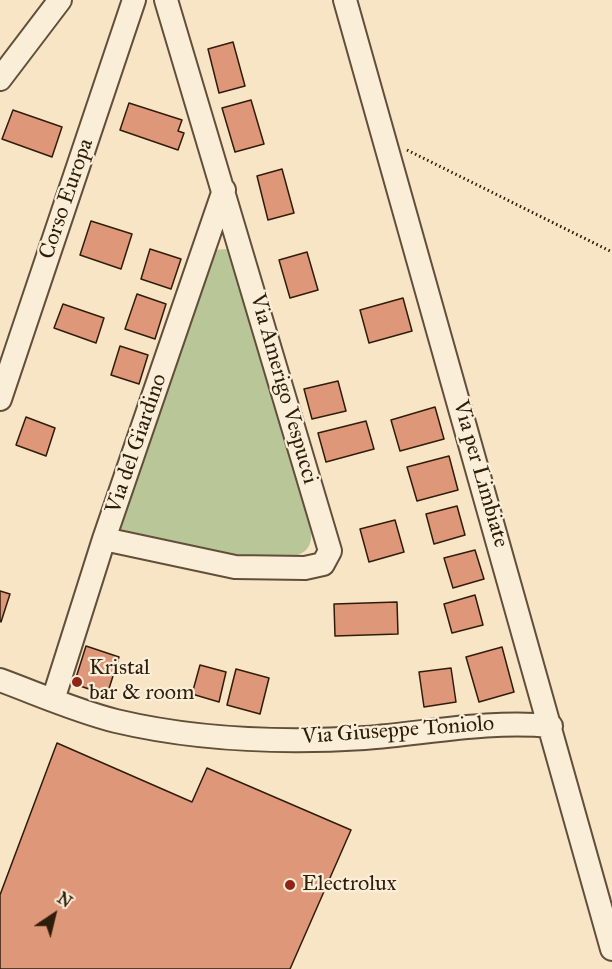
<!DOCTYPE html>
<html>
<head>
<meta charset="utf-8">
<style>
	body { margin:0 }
	#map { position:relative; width:612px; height:969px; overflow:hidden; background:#f8e5c5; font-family:"IM FELL Great Primer",serif }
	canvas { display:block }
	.north { position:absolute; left:24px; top:885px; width:60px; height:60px; -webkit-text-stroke:4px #faeed9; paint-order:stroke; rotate:35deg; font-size:16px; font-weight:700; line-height:24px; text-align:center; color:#2f1d0b }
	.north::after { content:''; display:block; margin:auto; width:21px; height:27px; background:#2f1d0b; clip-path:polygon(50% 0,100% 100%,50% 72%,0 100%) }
</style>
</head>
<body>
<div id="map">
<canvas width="612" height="969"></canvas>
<div class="north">N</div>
</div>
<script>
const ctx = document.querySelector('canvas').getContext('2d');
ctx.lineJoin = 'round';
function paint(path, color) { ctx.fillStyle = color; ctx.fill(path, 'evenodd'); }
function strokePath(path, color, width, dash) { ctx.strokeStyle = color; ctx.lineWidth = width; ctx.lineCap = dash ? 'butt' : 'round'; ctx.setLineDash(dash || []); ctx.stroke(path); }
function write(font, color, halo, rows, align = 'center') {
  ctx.font = font + ' "IM FELL Great Primer",serif'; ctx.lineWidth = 4.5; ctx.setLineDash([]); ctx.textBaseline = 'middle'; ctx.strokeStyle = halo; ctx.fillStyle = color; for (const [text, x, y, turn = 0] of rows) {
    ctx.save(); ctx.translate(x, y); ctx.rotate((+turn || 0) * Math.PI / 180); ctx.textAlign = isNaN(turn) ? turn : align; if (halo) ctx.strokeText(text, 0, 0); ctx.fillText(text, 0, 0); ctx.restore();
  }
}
paint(new Path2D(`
	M 227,249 L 233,254 L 311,525 C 312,534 312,545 305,551 C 273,575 158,539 120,530 L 209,255 L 214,250 Z`), '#b8c698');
const building = new Path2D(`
	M 233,42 L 245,86 L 219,93 L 208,49 Z
	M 251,100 L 264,144 L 235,152 L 222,108 Z
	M 129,103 L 182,120 L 178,131 L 184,133 L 178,150 L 120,130 Z
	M 13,110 L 62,127 L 52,157 L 2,139 Z
	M 282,169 L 294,213 L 268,220 L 257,176 Z
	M 91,221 L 132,234 L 121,269 L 80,255 Z
	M 150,249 L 181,259 L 171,289 L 141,279 Z
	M 307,252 L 318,290 L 290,298 L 279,260 Z
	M 137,294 L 166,304 L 155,339 L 125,329 Z
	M 403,298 L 412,331 L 369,343 L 360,310 Z
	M 63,304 L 104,318 L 96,343 L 54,328 Z
	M 120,346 L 148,355 L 139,384 L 111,375 Z
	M 338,381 L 346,411 L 312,419 L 304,389 Z
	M 435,407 L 444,439 L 400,451 L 391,420 Z
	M 26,417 L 55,428 L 46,456 L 16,445 Z
	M 366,421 L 374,449 L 326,462 L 318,433 Z
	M 449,456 L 458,490 L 417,501 L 407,467 Z
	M 457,506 L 465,535 L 434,544 L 426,514 Z
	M 395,520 L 404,552 L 369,562 L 360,529 Z
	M 475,550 L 484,579 L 453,588 L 444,558 Z
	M 0,591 L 10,594 L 1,622 L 0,621 Z
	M 475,595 L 483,625 L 452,633 L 444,604 Z
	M 397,602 L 398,634 L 335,636 L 334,604 Z
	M 86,646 L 119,657 L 107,695 L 74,684 Z
	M 502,647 L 514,692 L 479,702 L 466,657 Z
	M 200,665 L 226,672 L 219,702 L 192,694 Z
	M 451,668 L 456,702 L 424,707 L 419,672 Z
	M 236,669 L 269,678 L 260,714 L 227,705 Z
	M 57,743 L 192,802 L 207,768 L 351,830 L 290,969 L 0,969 L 0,895 Z`);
paint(building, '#df9779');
strokePath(building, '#2f1d0b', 1.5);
const minor = new Path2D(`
	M 345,0 L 612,949
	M 0,79 L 60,0
	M 0,399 L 134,0
	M 104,539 L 235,567 L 305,568 L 323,564 L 330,551 L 166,0
	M 0,680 C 38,694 76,711 116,721 C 196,740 283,743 365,738 C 428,733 489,720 551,726
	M 53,700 L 104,539 L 224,190`);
strokePath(minor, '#614f3a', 26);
strokePath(new Path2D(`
	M 407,150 L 612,252`), '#2f1d0b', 3, [1.5, 3]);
strokePath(minor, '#faeed9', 22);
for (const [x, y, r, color] of [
	[77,682,6,"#8f2418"],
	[290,885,6,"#8f2418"]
]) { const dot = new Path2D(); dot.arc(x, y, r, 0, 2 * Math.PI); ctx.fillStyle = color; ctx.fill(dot); strokePath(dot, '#faeed9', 2); }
write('22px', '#2f1d0b', '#faeed9', [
	["Corso Europa",67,199,-71],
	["Via Amerigo Vespucci",283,389,74],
	["Via del Giardino",137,444,-71],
	["Via per Limbiate",480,474,74],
	["Via Giuseppe Toniolo",398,731,-4]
]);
write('22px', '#2f1d0b', '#faeed9', [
	["Kristal",89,669],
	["bar & room",89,694],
	["Electrolux",302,885]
], 'left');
</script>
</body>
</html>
